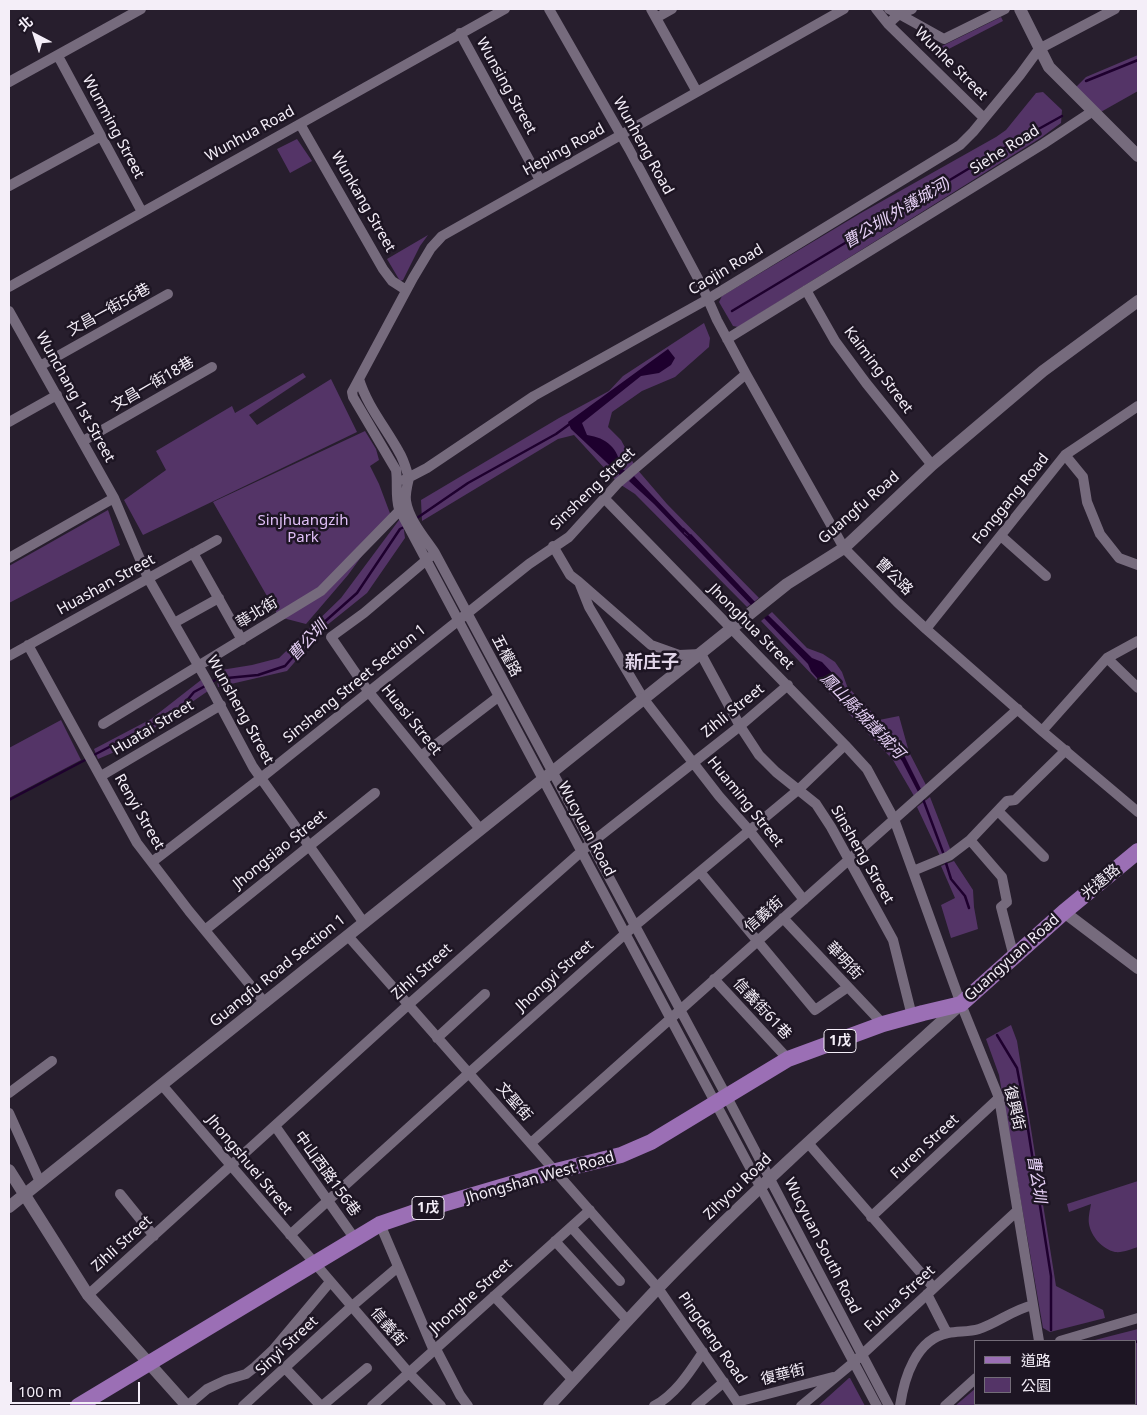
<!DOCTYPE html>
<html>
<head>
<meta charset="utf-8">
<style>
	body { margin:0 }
	#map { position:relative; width:1147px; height:1415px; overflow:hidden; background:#271e2d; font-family:"Noto Sans","Noto Sans TC",sans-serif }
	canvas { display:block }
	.frame { position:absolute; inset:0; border:10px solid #f4eef8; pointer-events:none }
	.legend { position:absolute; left:974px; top:1340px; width:162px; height:65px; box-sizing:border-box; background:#1d1523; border:1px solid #736c78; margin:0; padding:6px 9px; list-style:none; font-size:15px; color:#f4eef8 }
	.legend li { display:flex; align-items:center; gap:10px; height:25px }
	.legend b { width:25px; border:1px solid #736c78 }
	.north { position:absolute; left:10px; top:10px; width:50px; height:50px; -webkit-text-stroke:4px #1d1523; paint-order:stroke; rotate:320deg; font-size:14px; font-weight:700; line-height:20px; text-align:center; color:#f4eef8 }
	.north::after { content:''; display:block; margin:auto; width:18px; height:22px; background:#f4eef8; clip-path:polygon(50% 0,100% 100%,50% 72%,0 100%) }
	.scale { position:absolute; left:10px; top:1382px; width:130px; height:22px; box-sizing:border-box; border:2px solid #f4eef8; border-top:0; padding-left:6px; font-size:15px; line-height:18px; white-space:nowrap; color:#f4eef8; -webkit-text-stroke:4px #1d1523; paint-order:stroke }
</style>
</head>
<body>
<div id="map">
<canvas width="1147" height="1415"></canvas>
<div class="frame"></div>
<ul class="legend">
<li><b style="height:6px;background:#9b6fb5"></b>道路</li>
<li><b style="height:14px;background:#543467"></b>公園</li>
</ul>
<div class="north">北</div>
<div class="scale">100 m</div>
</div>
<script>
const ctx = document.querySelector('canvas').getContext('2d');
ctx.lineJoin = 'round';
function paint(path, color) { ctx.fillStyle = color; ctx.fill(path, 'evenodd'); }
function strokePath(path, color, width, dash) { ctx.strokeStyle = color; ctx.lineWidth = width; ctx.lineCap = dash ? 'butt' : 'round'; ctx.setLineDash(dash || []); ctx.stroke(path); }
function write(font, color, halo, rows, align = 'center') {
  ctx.font = font + ' "Noto Sans","Noto Sans TC",sans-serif'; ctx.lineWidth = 5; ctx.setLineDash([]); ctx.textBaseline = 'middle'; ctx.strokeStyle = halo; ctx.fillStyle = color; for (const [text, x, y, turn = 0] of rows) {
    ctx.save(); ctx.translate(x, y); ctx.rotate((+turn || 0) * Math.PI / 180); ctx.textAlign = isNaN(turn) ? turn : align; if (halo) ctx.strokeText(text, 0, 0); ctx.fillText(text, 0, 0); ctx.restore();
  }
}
paint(new Path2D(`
	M 1001,17 L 1003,21 L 939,54 L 934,50 Z
	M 1138,55 L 1138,91 L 1099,113 L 1073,90 L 1086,77 Z
	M 1043,92 L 1062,110 L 1061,123 L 1042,137 L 738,327 L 733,326 L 719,302 L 722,296 L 861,213 L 996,137 L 1006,130 L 1036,93 Z
	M 297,139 L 312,161 L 290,173 L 277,149 Z
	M 428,235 L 420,246 L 403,280 L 400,281 L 387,259 Z
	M 704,323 L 710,338 L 709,347 L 675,377 L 642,391 L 612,412 L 608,427 L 621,440 L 636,468 L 667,504 L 759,598 L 747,607 L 635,494 L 618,483 L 574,435 L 558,439 L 422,521 L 421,500 L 559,418 L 609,391 L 623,376 Z
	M 303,373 L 306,377 L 249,415 L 257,425 L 331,379 L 357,432 L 143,535 L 124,500 L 166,470 L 156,451 L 232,406 L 235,413 Z
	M 365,431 L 376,449 L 379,460 L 370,466 L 379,484 L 391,516 L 348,575 L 306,624 L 279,617 L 213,502 Z
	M 108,510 L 120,545 L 9,603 L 9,566 Z
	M 402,516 L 405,538 L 367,593 L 326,626 L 287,671 L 218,687 L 215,671 L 252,665 L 279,658 L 341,598 Z
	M 772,612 L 807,648 L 823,654 L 835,662 L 842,672 L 847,686 L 879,720 L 899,716 L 909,752 L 926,785 L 914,796 L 893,760 L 761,621 Z
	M 201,680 L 208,691 L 150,731 L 128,750 L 117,751 L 98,759 L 94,749 L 151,719 Z
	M 61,720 L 81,760 L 9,798 L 9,748 Z
	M 930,797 L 951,851 L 940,856 L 917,807 Z
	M 954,861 L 973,890 L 974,907 L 978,929 L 951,938 L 941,905 L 955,898 L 941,866 Z
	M 1011,1025 L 1017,1041 L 1056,1286 L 1103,1310 L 1105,1318 L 1050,1332 L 1043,1328 L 999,1075 L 986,1039 Z
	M 1138,1181 L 1138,1247 C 1131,1249 1123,1253 1115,1252 C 1102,1249 1091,1236 1089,1224 C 1088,1217 1090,1210 1091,1204 L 1069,1212 L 1067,1204 Z
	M 1138,1329 L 1138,1406 L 955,1406 L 976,1388 L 976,1404 L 1136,1404 L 1136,1341 L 1091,1341 Z
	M 850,1378 L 865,1406 L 818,1406 L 849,1378 Z`), '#543467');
paint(new Path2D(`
	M 668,349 L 675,358 L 671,365 L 659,373 L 641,376 L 582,423 L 587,435 C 607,438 618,448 621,468 L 627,472 L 622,477 L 571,429 L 568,422 Z
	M 634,476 L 685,530 L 684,533 L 688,536 L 691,534 L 756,603 L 752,606 L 654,504 L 629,481 Z
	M 768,615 L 812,658 L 822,662 L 834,675 L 839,685 L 903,753 L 921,789 L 918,792 L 902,761 L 893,750 L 833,688 L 818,679 L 811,671 L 808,664 L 764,618 Z`), '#1e002e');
strokePath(new Path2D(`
	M 1086,81 L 1138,60
	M 732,311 L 988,157 L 1062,116
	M 417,518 L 468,483 L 556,434 L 571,423
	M 683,529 L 691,537
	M 212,682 L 217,679 L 258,675 L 285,666 L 321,625 L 357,593 L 400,529 L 406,526
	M 92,756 L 178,711 L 194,692 L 207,685
	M 923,799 L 944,855
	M 9,800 L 87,759
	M 945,860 L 951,879 L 965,896 L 969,908
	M 997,1035 L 1017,1068 L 1025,1110 L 1051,1276 L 1051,1330
	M 1136,1342 L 1138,1341`), '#1e002e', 2.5);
strokePath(new Path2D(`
	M 549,9 L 629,149 L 702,286 L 717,320 L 746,374 L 844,548 L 897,602 L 926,629 L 1042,731 L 1138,812
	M 651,9 L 697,92
	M 844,9 L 442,236 L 431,248 L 413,278 L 352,392 L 353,397 L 396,470 C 398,483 395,496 399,509 L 877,1406
	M 876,9 L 888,24 L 984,118
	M 889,9 L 899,14 L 912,9
	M 656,18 L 672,9
	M 888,24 L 899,14 L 944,39 L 1005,9
	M 460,33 L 540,180
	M 58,56 L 142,212
	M 9,82 L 141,9
	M 300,124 L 383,269 L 392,281 L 406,290
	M 9,186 L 101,136
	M 9,287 L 505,9
	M 806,290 L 835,341 L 866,383 L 932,465
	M 9,311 L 114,498 L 148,578 L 206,679 L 253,767 L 364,923
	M 727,339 L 1043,144 L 1093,111
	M 40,366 L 168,294
	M 359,379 C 367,406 386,428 399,452 C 404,460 406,469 409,478
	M 9,422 L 57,395
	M 83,441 L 212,367
	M 1065,455 L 1083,477 L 1087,502 L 1100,534 L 1119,558 L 1138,565
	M 409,478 C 407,486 405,494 406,501 C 409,520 425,538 435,553 L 727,1097 L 889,1406
	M 404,480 L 427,468 L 534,396 L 708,299 L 960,145 L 973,132 L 1020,75 L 1039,49 L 1115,9
	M 604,498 L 845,745 L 867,769 L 894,819 L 961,1004 L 999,1098 L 1039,1341
	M 1001,536 L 1046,576
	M 553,546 L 570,575 L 579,582 L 589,607 L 643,698 L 719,796 L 749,830 L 804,900
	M 193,553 L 242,640
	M 430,557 L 364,613 L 331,637 L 368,691 L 480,829
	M 9,558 L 114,498
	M 579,582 L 651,645 L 679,655 L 701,654 L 740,726 L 759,755 L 776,772 L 816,804 L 831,827 L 893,940 L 912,1016
	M 174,623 L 219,598
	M 926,629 L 1065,455 L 1138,406
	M 28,645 L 137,843 L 189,911 L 265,1003
	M 9,656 L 217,540
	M 1107,658 L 1138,688
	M 103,724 L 321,591 L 404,506
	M 1042,731 L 1107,658 L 1138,641
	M 421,756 L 498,697
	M 101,776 L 221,705
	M 998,811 L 1044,857
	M 970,840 L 1002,877 L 1007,902 L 1001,907 L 1014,957
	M 152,862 L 261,778 L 529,564 L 569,537 L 618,483 L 746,374
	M 913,871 L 949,856 L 970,840 L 1007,801 L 1015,800 L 1066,750
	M 700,872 L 815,1010 L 848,987
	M 783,918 L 883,1024
	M 205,930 L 375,793
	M 348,936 L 658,1288 L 740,1406
	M 714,979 L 788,1059
	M 437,1038 L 485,994
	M 162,1085 L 409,1373 L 441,1406
	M 9,1093 L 52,1061
	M 9,1113 L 40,1182
	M 275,1126 L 355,1239
	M 531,1143 C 693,998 856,854 1018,709
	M 808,1143 L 934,1288
	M 120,1194 L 154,1236
	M 871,1217 L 999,1098
	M 380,1224 L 434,1351
	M 571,1227 L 620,1281
	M 290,1235 L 469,1073 L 625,934 L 798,790 L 845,745
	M 555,1241 L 628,1321
	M 927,1294 L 947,1333
	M 88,1295 L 408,1005 L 591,843 L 740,726 L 788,685
	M 494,1296 L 573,1380
	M 1060,1341 L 1138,1318
	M 436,1349 L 460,1395 L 468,1406
	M 285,1368 L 321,1406
	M 737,1402 L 833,1377
	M 187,1406 L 207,1389 L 226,1380 L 246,1374 L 255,1367 L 273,1350 L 330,1282
	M 243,1406 L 351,1307 L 398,1267
	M 322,1406 L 367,1368
	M 372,1406 L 590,1210
	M 654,1406 C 676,1394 689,1373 703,1352
	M 696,1406 L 724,1382
	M 801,1406 L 854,1362 L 1017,1211
	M 900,1406 C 904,1378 916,1339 948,1333 C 959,1331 969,1332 979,1329 C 998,1323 1012,1310 1033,1305
	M 945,1406 L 976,1378`), '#766b7d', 10);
strokePath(new Path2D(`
	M 1020,9 L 1049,67 L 1138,156
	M 1064,912 L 1138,968
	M 9,1170 L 88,1295 L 187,1406
	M 9,1207 L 787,584 L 844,548 L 932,465 L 1043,371 L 1138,301
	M 549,1406 C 586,1366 622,1326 659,1287 C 755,1188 858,1097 960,1005`), '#766b7d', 12);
strokePath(new Path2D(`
	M 78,1406 L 380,1224 L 412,1213 L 552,1172 L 621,1155 L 651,1142 L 788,1059 L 883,1024 L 923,1013 L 961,1004 L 1064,912 L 1138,851`), '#9b6fb5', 16);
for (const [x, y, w] of [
	[840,1041,32],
	[428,1208,32]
]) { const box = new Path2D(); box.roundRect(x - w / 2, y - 11.5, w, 23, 4); ctx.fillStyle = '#1d1523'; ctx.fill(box); strokePath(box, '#f4eef8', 1); }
write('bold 14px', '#f4eef8', null, [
	["1戊",840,1041],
	["1戊",428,1208]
]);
write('15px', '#f4eef8', '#1d1523', [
	["Wunhe Street",951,64,45],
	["Wunsing Street",506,86,61],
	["Wunming Street",113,127,62],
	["Wunhua Road",250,134,-29],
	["Wunheng Road",643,146,61],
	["Heping Road",564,150,-29],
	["Siehe Road",1005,150,-32],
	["Wunkang Street",363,202,60],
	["Caojin Road",726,270,-31],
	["文昌一街56巷",109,310,-29],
	["Kaiming Street",878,370,53],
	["文昌一街18巷",153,384,-30],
	["Wunchang 1st Street",75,397,61],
	["Sinsheng Street",593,489,-44],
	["Fonggang Road",1011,499,-51],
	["Guangfu Road",859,508,-41],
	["曹公路",894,577,45],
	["Huashan Street",106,585,-29],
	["華北街",257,613,-31],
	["Jhonghua Street",751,627,45],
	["五權路",506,656,62],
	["Sinsheng Street Section 1",355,684,-39],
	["Wunsheng Street",240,710,61],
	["Zihli Street",733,711,-39],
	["Huasi Street",411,720,51],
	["Huatai Street",153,728,-31],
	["Huaming Street",745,802,51],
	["Renyi Street",139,812,60],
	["Wucyuan Road",586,829,62],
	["Jhongsiao Street",280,850,-39],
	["Sinsheng Street",862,855,60],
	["光遠路",1101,882,-40],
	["信義街",764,915,-41],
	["Guangyuan Road",1012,958,-42],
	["華明街",844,961,47],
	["Guangfu Road Section 1",278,971,-39],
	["Zihli Street",422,972,-42],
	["Jhongyi Street",555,976,-42],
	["信義街61巷",762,1009,47],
	["文聖街",514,1102,49],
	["復興街",1014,1108,77],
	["Furen Street",925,1147,-43],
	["Jhongshuei Street",249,1165,50],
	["中山西路156巷",327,1174,54],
	["Jhongshan West Road",540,1178,-16],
	["Zihyou Road",738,1187,-44],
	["Zihli Street",122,1244,-42],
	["Wucyuan South Road",822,1246,63],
	["Jhonghe Street",471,1297,-42],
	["Fuhua Street",900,1299,-43],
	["信義街",388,1327,49],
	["Pingdeng Road",712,1338,55],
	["Sinyi Street",287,1346,-43],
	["復華街",783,1375,-14]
]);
write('15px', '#e0bff7', '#1d1523', [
	["Sinjhuangzih",303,521],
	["Park",303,538]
]);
write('italic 16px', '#e5cff5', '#1d1523', [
	["曹公圳(外護城河)",897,213,-31],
	["曹公圳",308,641,-47],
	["鳳山縣城護城河",862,716,46],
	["曹公圳",1036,1179,81]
]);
write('bold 18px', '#e0d4e8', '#1d1523', [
	["新庄子",652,663]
]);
</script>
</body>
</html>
